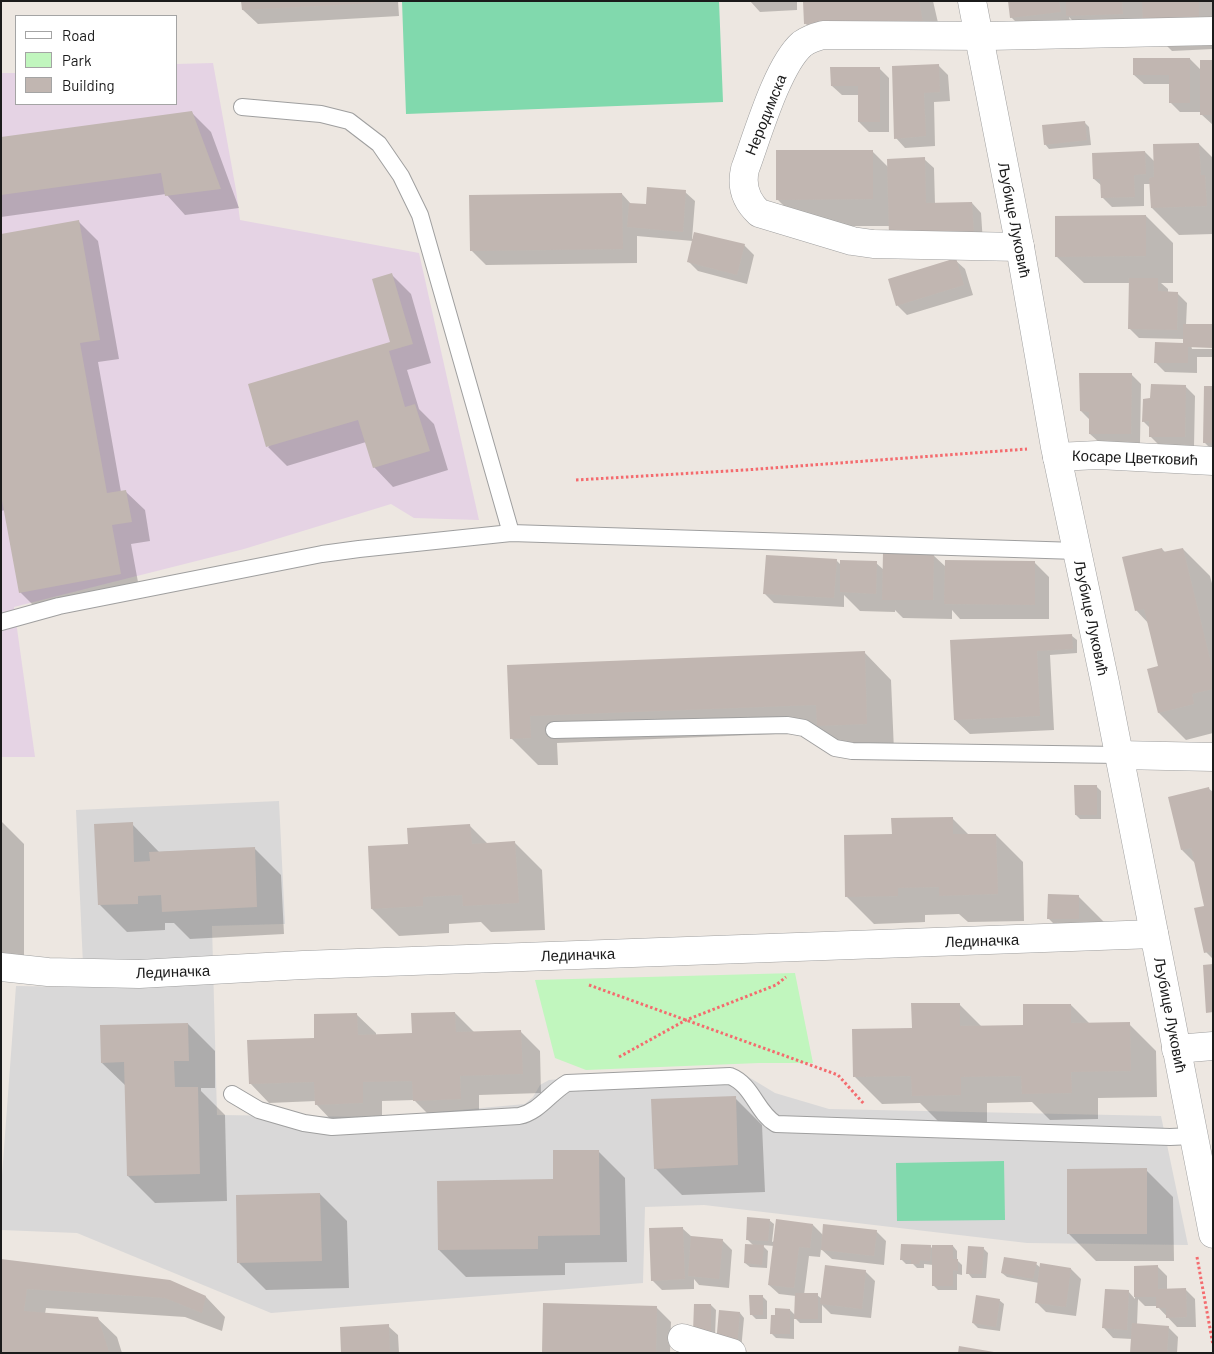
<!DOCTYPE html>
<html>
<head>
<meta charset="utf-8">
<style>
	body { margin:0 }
	#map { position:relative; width:1214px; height:1354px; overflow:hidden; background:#ede7e1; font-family:Barlow,sans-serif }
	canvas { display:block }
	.frame { position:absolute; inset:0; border:2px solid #1b1b1b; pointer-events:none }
	.legend { position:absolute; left:15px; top:15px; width:162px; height:90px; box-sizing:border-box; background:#fff; border:1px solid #a4a4a4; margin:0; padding:6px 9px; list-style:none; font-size:15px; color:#1b1b1b }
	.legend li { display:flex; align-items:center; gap:10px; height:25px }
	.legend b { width:25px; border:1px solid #a4a4a4 }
</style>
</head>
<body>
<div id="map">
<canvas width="1214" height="1354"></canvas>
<div class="frame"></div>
<ul class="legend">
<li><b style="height:6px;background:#fff"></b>Road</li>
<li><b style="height:14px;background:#c1f6be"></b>Park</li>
<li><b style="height:14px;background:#c1b6b1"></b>Building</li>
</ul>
</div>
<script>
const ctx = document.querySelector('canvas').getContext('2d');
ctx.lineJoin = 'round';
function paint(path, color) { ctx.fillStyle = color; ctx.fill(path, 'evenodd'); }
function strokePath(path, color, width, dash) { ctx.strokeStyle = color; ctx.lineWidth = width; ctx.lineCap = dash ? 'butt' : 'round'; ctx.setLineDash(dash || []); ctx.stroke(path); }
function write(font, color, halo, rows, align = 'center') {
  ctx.font = font + ' Barlow,sans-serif'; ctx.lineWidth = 5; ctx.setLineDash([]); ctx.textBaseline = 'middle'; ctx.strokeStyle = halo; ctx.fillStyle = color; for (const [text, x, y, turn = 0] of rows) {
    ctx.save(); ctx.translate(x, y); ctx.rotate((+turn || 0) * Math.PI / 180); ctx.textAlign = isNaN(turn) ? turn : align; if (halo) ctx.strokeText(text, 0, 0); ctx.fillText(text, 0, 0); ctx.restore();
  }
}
paint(new Path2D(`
	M 279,801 L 285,924 L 212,926 L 217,1115 L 382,1117 L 525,1104 L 533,1097 L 540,1085 L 549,1080 L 616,1074 L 737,1070 L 775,1093 L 829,1109 L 1161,1116 L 1188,1245 L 1027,1243 L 704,1205 L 645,1207 L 643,1283 L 271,1313 L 77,1233 L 1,1230 L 1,1189 L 16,986 L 84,987 L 76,810 Z`), '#d9d8d8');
paint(new Path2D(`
	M 213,63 L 236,190 L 240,220 L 419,253 L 479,520 L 414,518 L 391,504 L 244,549 L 14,607 L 35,757 L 1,757 L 1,73 L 16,73 L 16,104 L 176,104 L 176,64 Z`), '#e5d3e4');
paint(new Path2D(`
	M 795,973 L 813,1063 L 759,1063 L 586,1070 L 555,1058 L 535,980 Z`), '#c1f6be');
paint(new Path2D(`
	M 402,1 L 719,1 L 723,102 L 406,114 Z
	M 1004,1161 L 1005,1220 L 897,1221 L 896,1163 Z`), '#81d9ad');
paint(new Path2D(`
	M 243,1 L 398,1 L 399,16 L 258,24 L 243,10 Z
	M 750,1 L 797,1 L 797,10 L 760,12 Z
	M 804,1 L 933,1 L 942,40 L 824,43 L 805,23 Z
	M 1009,1 L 1213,1 L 1213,49 L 1172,51 L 1149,28 L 1094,42 L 1069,17 L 1070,21 L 1021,27 L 1011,17 Z
	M 1190,59 L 1201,70 L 1213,61 L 1213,125 L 1202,115 L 1202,112 L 1180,112 L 1170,102 L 1170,84 L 1144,84 L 1134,75 Z
	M 938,65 L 948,75 L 950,101 L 934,102 L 935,146 L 905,148 L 896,138 Z
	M 879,68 L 889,78 L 889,132 L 869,132 L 859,122 L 859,95 L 842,95 L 832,86 Z
	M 192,113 L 211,132 L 239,208 L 185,215 L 166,194 L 1,217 L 1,138 Z
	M 1085,123 L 1089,127 L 1091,145 L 1049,149 L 1045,144 Z
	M 1199,144 L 1213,158 L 1213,234 L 1179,235 L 1152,208 L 1151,184 L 1144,184 L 1144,206 L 1112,207 L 1102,197 L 1102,186 L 1094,179 L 1145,152 L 1155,162 Z
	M 872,151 L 888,167 L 924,159 L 934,168 L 935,204 L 972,203 L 981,213 L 983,243 L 890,226 L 804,226 L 777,199 Z
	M 685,192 L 695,201 L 692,239 L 744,245 L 754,255 L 747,284 L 698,271 L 688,261 L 693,241 L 637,236 L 637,263 L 486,265 L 471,250 L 622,194 L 631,204 L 647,206 Z
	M 1146,216 L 1173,243 L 1173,283 L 1161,283 L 1168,289 L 1168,293 L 1177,293 L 1187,303 L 1186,325 L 1192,349 L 1213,349 L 1213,357 L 1197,357 L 1197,373 L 1165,372 L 1155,362 L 1184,344 L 1184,339 L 1139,338 L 1129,328 L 1131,283 L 1084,283 L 1056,256 Z
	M 79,222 L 98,241 L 119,359 L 98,362 L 121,492 L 125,491 L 145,510 L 150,541 L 131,544 L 140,593 L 39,611 L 20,592 L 5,510 L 1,511 L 1,236 Z
	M 955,260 L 965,269 L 973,295 L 907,315 L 897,305 Z
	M 392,275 L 411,294 L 431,363 L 407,370 L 419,409 L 434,424 L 448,470 L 393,487 L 374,467 L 366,442 L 287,466 L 268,447 L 392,342 Z
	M 1131,374 L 1141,384 L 1140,443 L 1100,443 L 1090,434 L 1090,420 L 1081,411 Z
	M 1185,386 L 1195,396 L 1194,447 L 1160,446 L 1150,436 L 1150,428 L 1143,421 L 1152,400 Z
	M 1213,387 L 1213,451 L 1205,443 Z
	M 1162,549 L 1166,553 L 1183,549 L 1210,576 L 1213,587 L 1213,733 L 1186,740 L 1159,713 L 1159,667 L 1149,624 L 1136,610 Z
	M 933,555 L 946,567 L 1034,562 L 1049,577 L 1049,619 L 960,619 L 952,610 L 952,619 L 903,618 L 895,610 L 895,612 L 860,611 L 844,595 L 844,607 L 774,603 L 765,594 L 836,560 L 842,566 L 876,563 L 884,570 Z
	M 1072,636 L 1077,640 L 1077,653 L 1050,655 L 1054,730 L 970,734 L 955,720 L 951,642 Z
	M 864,652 L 891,680 L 894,751 L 845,752 L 825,732 L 557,743 L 558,765 L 538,765 L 511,738 L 508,666 Z
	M 1096,786 L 1101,791 L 1101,819 L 1080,819 L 1076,815 Z
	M 1208,788 L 1213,792 L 1213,959 L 1206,952 L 1206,907 L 1195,863 L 1182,850 Z
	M 952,818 L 969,835 L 996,835 L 1023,862 L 1024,921 L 968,922 L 959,914 L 925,915 L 925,922 L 874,924 L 847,897 L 893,835 Z
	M 1,821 L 24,844 L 24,964 L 1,964 Z
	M 132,824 L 159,852 L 254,848 L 281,875 L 284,934 L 190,939 L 174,923 L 165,923 L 165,930 L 127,932 L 100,905 Z
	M 470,826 L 488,844 L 515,843 L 542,870 L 545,930 L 491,932 L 481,922 L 449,924 L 449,933 L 399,936 L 372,909 L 409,845 Z
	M 1078,896 L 1105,923 L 1075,945 L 1048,918 Z
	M 959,1004 L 982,1027 L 1025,1026 L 1071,1005 L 1090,1024 L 1129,1024 L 1156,1051 L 1157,1097 L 1098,1098 L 1098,1119 L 1050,1120 L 1032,1102 L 987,1103 L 987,1122 L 940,1123 L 920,1103 L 882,1104 L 855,1077 L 913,1029 Z
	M 455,1013 L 474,1032 L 521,1032 L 540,1051 L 541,1093 L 479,1095 L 479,1118 L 434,1120 L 414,1100 L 382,1101 L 382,1122 L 335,1124 L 316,1104 L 316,1101 L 269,1103 L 250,1083 L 356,1014 L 376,1033 L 376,1036 L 413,1034 Z
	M 188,1024 L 215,1051 L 215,1088 L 201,1088 L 201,1091 L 225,1115 L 227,1201 L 155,1203 L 128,1176 L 126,1086 L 102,1063 Z
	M 735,1098 L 762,1125 L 765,1192 L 682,1195 L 655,1168 Z
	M 598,1151 L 625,1178 L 627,1262 L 565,1263 L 565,1275 L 466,1277 L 439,1250 L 555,1180 Z
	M 1146,1170 L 1173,1197 L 1174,1261 L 1096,1261 L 1069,1234 Z
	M 320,1194 L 347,1221 L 349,1288 L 266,1290 L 239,1263 Z
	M 769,1220 L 774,1224 L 772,1242 L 813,1225 L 823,1235 L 876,1231 L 886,1241 L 884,1265 L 832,1259 L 821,1249 L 820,1257 L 809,1256 L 804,1295 L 817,1295 L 822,1299 L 865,1271 L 875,1281 L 871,1318 L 831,1314 L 822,1305 L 822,1323 L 800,1323 L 794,1317 L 794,1339 L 776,1338 L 772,1334 L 790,1310 L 796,1316 L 796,1296 L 779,1294 L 769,1285 L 774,1246 L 762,1245 L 768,1251 L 767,1268 L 750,1267 L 745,1263 L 754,1246 L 747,1239 Z
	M 682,1228 L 692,1237 L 722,1240 L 732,1250 L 729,1288 L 699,1285 L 694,1279 L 694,1289 L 662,1290 L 652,1280 Z
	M 930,1246 L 934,1250 L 953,1246 L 957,1251 L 957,1260 L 962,1265 L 962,1275 L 957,1274 L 957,1290 L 938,1290 L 933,1285 L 933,1265 L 924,1264 L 924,1268 L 917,1268 L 913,1264 L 906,1264 L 901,1259 Z
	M 983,1248 L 988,1253 L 986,1278 L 972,1278 L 968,1273 Z
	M 1,1260 L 169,1281 L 206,1297 L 225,1317 L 222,1331 L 185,1317 L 46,1308 L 45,1314 L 97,1318 L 117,1337 L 122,1353 L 1,1353 Z
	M 1036,1264 L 1041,1268 L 1071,1269 L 1081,1279 L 1076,1316 L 1046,1312 L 1036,1302 L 1039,1283 L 1007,1277 L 1002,1273 Z
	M 1157,1266 L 1167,1276 L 1167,1290 L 1186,1290 L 1195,1299 L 1196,1327 L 1177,1327 L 1157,1306 L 1145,1306 L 1138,1299 L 1137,1325 L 1168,1327 L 1178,1337 L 1177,1353 L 1131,1353 L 1132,1339 L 1113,1338 L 1104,1328 L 1128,1291 L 1135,1299 L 1135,1267 Z
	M 762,1296 L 767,1301 L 767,1319 L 756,1319 L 751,1314 Z
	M 999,1300 L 1004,1304 L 1000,1331 L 978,1328 L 973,1323 Z
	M 711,1305 L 716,1310 L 715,1336 L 699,1336 Z
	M 656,1307 L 671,1322 L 670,1353 L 543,1353 Z
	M 720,1311 L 740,1313 L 744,1318 L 741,1350 Z
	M 388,1326 L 398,1335 L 399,1353 L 343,1353 Z`), '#0003');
paint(new Path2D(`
	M 241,1 L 375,1 L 375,3 L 242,10 Z
	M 803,1 L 919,1 L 923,22 L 804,24 Z
	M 1008,1 L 1059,1 L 1061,12 L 1010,18 Z
	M 1066,1 L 1122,1 L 1123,14 L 1066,16 Z
	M 1142,1 L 1199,1 L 1199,22 L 1143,24 Z
	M 1133,58 L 1190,58 L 1190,103 L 1169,103 L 1169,75 L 1133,75 Z
	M 1200,60 L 1213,60 L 1213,115 L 1200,115 Z
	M 939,64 L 940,92 L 924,93 L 926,136 L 894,139 L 892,66 Z
	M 830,67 L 880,67 L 880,122 L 858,122 L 858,86 L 831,86 Z
	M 192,111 L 221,189 L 165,196 L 161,173 L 1,195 L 1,137 Z
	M 1085,121 L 1087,140 L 1044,145 L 1042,125 Z
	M 1199,143 L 1201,175 L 1205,175 L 1207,206 L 1151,208 L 1149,178 L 1154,177 L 1153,144 Z
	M 776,150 L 873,150 L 873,199 L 776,200 Z
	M 1145,151 L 1146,174 L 1134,175 L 1135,197 L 1101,198 L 1100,179 L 1093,179 L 1092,153 Z
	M 925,157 L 926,203 L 972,202 L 974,234 L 889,236 L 887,159 Z
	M 647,187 L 686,190 L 683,232 L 627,227 L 629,203 L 646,204 Z
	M 622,193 L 623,249 L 470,251 L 469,195 Z
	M 1146,215 L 1146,256 L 1055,257 L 1055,216 Z
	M 79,220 L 100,340 L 80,343 L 107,493 L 126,490 L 132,522 L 112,525 L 121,574 L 19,593 L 1,495 L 1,234 Z
	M 694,232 L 745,244 L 737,275 L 687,262 Z
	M 956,258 L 964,285 L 896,306 L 888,279 Z
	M 392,273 L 413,344 L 389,351 L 405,407 L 415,404 L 430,451 L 373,468 L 358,420 L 266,447 L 248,384 L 390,342 L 372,279 Z
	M 1129,278 L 1158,278 L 1158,291 L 1178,292 L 1177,330 L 1128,329 Z
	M 1183,324 L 1213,324 L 1213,348 L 1188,347 L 1188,363 L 1154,363 L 1155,342 L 1183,343 Z
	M 1079,373 L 1132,373 L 1131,434 L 1089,434 L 1089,412 L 1080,411 Z
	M 1151,384 L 1186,385 L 1185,437 L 1149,437 L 1149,421 L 1142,422 L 1143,399 L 1150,398 Z
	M 1204,386 L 1213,386 L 1213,443 L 1203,443 Z
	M 1162,548 L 1163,552 L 1183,548 L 1213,671 L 1213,689 L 1192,694 L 1194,704 L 1158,713 L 1147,669 L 1158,666 L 1144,609 L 1135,611 L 1122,557 Z
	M 883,553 L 934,553 L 933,600 L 882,600 Z
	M 766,555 L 837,559 L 834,598 L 763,594 Z
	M 840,560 L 877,561 L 876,594 L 840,592 Z
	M 945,560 L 1035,561 L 1035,605 L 944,604 Z
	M 1072,634 L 1073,649 L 1037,651 L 1040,716 L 954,720 L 950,640 Z
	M 865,651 L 867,724 L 817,726 L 816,705 L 530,716 L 531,738 L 510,739 L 507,665 Z
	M 1074,785 L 1097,785 L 1097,815 L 1075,815 Z
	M 1209,787 L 1210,792 L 1213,791 L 1213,951 L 1204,953 L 1194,908 L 1204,906 L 1191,848 L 1181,850 L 1168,797 Z
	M 953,817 L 953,834 L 996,834 L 998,894 L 939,896 L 939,887 L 898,888 L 898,896 L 845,897 L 844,835 L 892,834 L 891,818 Z
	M 133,822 L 134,862 L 150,861 L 149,852 L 255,847 L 257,907 L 162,912 L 161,895 L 138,896 L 138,904 L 98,905 L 94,824 Z
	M 470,824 L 472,844 L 515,841 L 519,903 L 463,906 L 462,895 L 423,897 L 423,906 L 371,909 L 368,846 L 408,844 L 407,828 Z
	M 1048,894 L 1079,895 L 1079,919 L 1047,919 Z
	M 1213,964 L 1213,1012 L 1206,1013 L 1203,965 Z
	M 911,1003 L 960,1003 L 960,1026 L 1023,1025 L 1023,1004 L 1071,1004 L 1071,1023 L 1130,1022 L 1131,1071 L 1071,1072 L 1072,1093 L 1022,1094 L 1021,1076 L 961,1077 L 961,1095 L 912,1096 L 911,1076 L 853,1077 L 852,1029 L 912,1028 Z
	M 455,1012 L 456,1032 L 521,1030 L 523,1074 L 460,1076 L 461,1099 L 413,1101 L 412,1081 L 363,1082 L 363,1103 L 315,1105 L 314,1082 L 249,1084 L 247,1040 L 314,1038 L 314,1014 L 357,1013 L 358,1035 L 412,1033 L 411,1013 Z
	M 188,1023 L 189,1061 L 174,1061 L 175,1087 L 198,1087 L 200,1174 L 127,1176 L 124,1062 L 101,1063 L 100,1025 Z
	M 736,1096 L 738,1165 L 654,1169 L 651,1099 Z
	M 553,1150 L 599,1150 L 600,1235 L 538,1236 L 538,1249 L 438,1250 L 437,1181 L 553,1179 Z
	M 1147,1168 L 1147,1234 L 1067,1234 L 1067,1169 Z
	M 320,1193 L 322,1261 L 237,1263 L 236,1195 Z
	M 747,1217 L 770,1219 L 768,1241 L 746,1240 Z
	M 776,1219 L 813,1224 L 810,1248 L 799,1247 L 794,1288 L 768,1285 Z
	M 823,1224 L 877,1230 L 874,1256 L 821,1250 Z
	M 683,1227 L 685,1279 L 651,1281 L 649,1228 Z
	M 691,1236 L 723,1239 L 719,1279 L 688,1276 Z
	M 745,1244 L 764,1245 L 762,1265 L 744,1263 Z
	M 901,1244 L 931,1245 L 930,1261 L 920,1260 L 919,1264 L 911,1264 L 911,1260 L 900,1260 Z
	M 932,1245 L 953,1245 L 953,1259 L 958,1259 L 958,1271 L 953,1270 L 953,1286 L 932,1286 Z
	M 968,1246 L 984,1247 L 982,1274 L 966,1274 Z
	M 1004,1257 L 1037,1262 L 1033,1279 L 1001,1273 Z
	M 1,1259 L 170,1280 L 206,1296 L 202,1313 L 165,1298 L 27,1289 L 24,1311 L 98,1317 L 109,1352 L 1,1353 Z
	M 1040,1263 L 1071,1268 L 1066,1307 L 1035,1303 Z
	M 825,1265 L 866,1270 L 862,1309 L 820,1304 Z
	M 1158,1265 L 1158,1289 L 1186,1288 L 1187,1317 L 1166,1318 L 1166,1308 L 1156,1308 L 1156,1297 L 1134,1297 L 1134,1266 Z
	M 1105,1289 L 1129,1290 L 1127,1330 L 1102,1328 Z
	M 795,1293 L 818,1293 L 818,1319 L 794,1319 Z
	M 749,1295 L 763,1295 L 763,1315 L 750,1315 Z
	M 976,1295 L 1000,1299 L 996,1327 L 972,1323 Z
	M 543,1303 L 657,1306 L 656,1353 L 542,1353 Z
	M 694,1304 L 711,1304 L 711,1332 L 693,1332 Z
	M 775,1308 L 790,1309 L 790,1334 L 770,1334 L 771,1315 L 775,1315 Z
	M 719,1310 L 740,1312 L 737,1346 L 716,1344 Z
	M 1132,1323 L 1169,1326 L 1167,1353 L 1130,1353 Z
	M 389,1324 L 390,1353 L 341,1353 L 340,1327 Z
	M 959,1346 L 994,1352 L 993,1353 L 958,1353 Z`), '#c1b6b1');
const service = new Path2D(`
	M 242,107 L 321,114 L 349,121 L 379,144 L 401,176 L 420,215 L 511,533
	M 1,622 L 59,606 L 322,554 L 359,549 L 511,533 L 1077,551
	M 554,730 L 787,725 L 804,728 L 835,748 L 852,751 L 1119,755
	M 232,1094 L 259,1110 L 304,1123 L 332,1127 L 519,1116 C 539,1112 550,1093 567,1083 L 730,1076 C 753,1085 756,1112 776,1124 L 1170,1137 L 1193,1136`);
const minor = new Path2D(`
	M 1020,247 L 873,244 L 852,241 L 759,213 C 746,201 741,186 745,169 C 757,137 777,66 802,44 C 809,39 815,37 823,35 L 989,36 L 1213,31
	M 1057,457 L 1098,455 L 1213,461
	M 1119,755 L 1213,757
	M 1,967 L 48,972 L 139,974 L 303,965 L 1154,934
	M 1176,1049 L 1213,1046
	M 682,1338 L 732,1353`);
const tertiary = new Path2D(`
	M 972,1 L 1020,247 L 1055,447 L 1105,683 L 1213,1234`);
strokePath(service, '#9f9f9f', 18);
strokePath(minor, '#9f9f9f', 29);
strokePath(tertiary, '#9f9f9f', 29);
strokePath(new Path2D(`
	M 576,480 L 745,470 L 1027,449
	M 589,985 L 838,1075 L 864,1104
	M 619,1057 L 686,1020 L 776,985 L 786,977
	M 1197,1257 L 1213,1345`), '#f46b6e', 3, [2.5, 2.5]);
strokePath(service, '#fff', 16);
strokePath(minor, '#fff', 28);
strokePath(tertiary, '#fff', 28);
write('15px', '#1b1b1b', '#fff', [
	["Неродимска",766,115,-68],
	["Љубице Луковић",1014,220,79],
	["Косаре Цветковић",1135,458,2],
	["Љубице Луковић",1091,618,78],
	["Лединачка",982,941,-2],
	["Лединачка",578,955,-2],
	["Лединачка",173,972,-2],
	["Љубице Луковић",1170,1015,79]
]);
</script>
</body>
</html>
